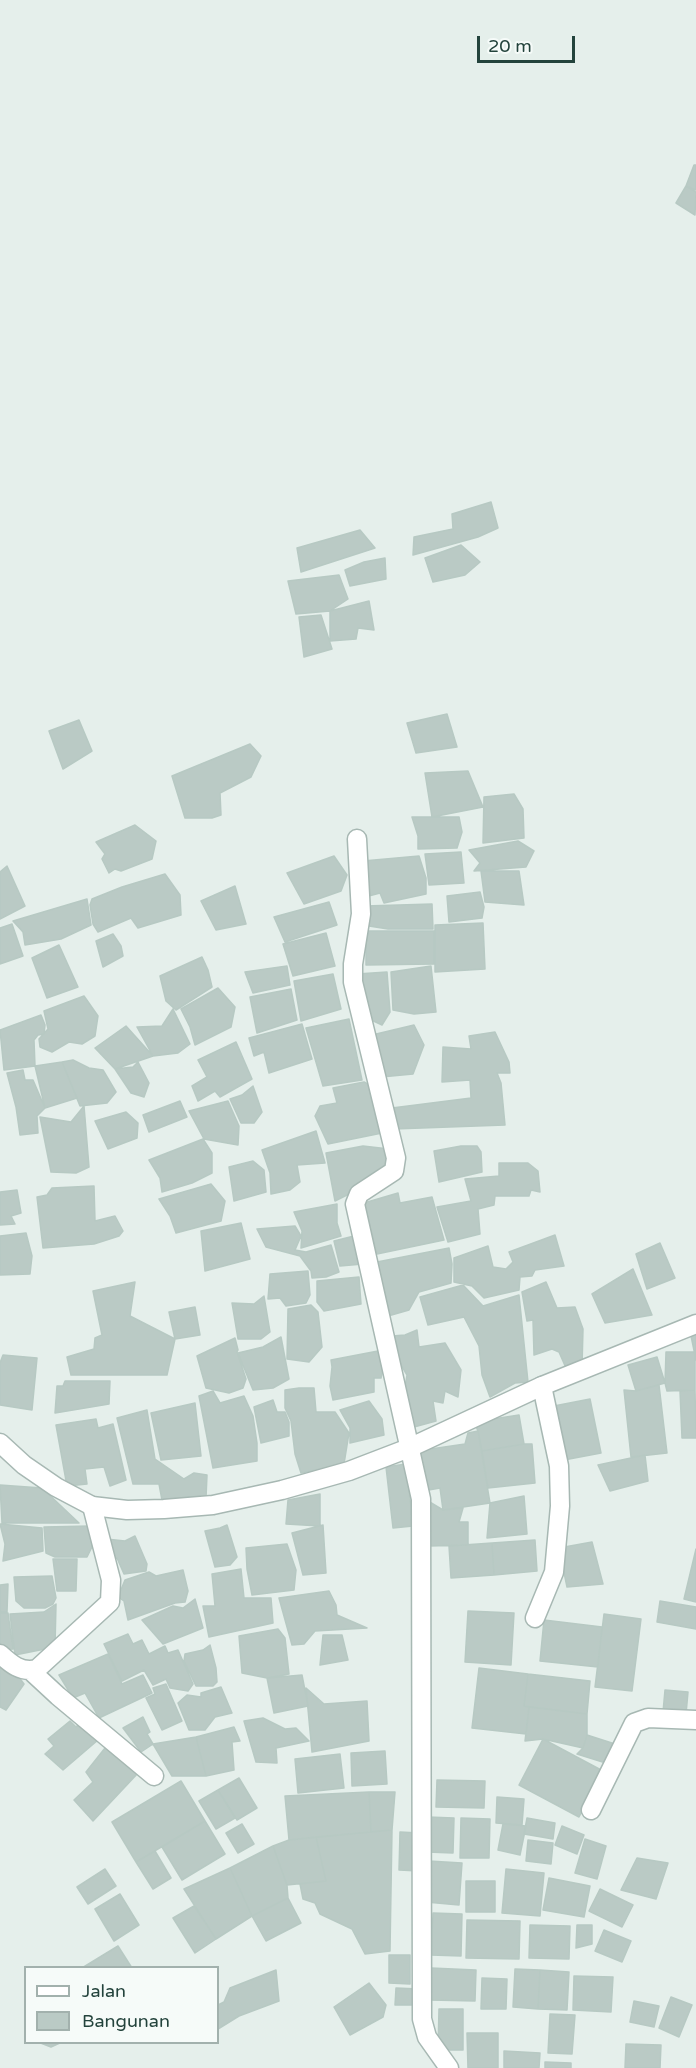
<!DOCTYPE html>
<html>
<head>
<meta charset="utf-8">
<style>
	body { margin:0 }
	#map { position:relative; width:696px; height:2068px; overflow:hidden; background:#e5efeb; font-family:"Varela Round",sans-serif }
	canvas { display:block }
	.legend { position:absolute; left:24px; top:1966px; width:195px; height:78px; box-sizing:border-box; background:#f6fbf9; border:2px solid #a2b1ad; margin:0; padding:8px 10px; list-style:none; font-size:18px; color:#23433c }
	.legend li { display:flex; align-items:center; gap:12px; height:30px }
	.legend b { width:30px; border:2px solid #a2b1ad }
	.scale { position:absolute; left:477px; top:36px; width:98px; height:27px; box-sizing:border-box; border:3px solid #23433c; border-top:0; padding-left:8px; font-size:18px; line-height:21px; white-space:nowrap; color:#23433c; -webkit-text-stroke:4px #f6fbf9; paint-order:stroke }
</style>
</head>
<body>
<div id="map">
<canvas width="696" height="2068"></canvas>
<ul class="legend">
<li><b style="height:8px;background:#fff"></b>Jalan</li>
<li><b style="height:16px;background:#bacac5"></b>Bangunan</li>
</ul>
<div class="scale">20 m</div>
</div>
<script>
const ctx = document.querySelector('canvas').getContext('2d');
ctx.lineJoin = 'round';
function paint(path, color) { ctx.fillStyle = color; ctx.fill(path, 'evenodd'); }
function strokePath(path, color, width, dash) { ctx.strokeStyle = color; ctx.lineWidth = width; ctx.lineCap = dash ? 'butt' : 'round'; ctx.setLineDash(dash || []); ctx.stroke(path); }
const building = new Path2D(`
	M 694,165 L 696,165 L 696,190 L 686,186 Z
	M 686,186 L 696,192 L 695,215 L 676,203 Z
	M 491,502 L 498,528 L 478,537 L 413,555 L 414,537 L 453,529 L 452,514 Z
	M 360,530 L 375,548 L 301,572 L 297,548 Z
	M 461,545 L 480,562 L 465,575 L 433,582 L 425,558 Z
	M 385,558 L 386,579 L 350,586 L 345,570 L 364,562 Z
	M 339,575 L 348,599 L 330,611 L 296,614 L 288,581 Z
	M 369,601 L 374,630 L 358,628 L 356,639 L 330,641 L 330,611 Z
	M 321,615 L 332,649 L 304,657 L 299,617 Z
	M 447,714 L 457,747 L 416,753 L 407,723 Z
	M 79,720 L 92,751 L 63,769 L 49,731 Z
	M 250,744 L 261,756 L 251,777 L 220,793 L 221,815 L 212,818 L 185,818 L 172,776 Z
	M 468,771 L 483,807 L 432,817 L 425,773 Z
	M 514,794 L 523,809 L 524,838 L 483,843 L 484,797 Z
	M 412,817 L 459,817 L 462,832 L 457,848 L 418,849 L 418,836 Z
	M 135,825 L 156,841 L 152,859 L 121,871 L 115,869 L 109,873 L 102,859 L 105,854 L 96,842 Z
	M 518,841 L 534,851 L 526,867 L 474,871 L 480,863 L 469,850 Z
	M 461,852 L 464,883 L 429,885 L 425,854 Z
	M 334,856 L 347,875 L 341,891 L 304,904 L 287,873 Z
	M 419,856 L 426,878 L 426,894 L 384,903 L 380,893 L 365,897 L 363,861 Z
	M 7,866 L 25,906 L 0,919 L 0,872 Z
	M 481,871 L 519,871 L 524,905 L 485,902 Z
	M 165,874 L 180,895 L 181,915 L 138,928 L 131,918 L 98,932 L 93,924 L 90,905 L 92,899 L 122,887 Z
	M 235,886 L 246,924 L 216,930 L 201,901 Z
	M 480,892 L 484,907 L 482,918 L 449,922 L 447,896 Z
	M 87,899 L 91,925 L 61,939 L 25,945 L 23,932 L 13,921 Z
	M 329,902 L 337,925 L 285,942 L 274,917 Z
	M 432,904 L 433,929 L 388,929 L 369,926 L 365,906 Z
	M 483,923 L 485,969 L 435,972 L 435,925 Z
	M 12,924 L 23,956 L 0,964 L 0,928 Z
	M 366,931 L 434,931 L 434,964 L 366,965 Z
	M 326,933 L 335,966 L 293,976 L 283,944 Z
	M 113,934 L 121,946 L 123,956 L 103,967 L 96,941 Z
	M 59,945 L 78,987 L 47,998 L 32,958 Z
	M 202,957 L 208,970 L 212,987 L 176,1010 L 166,1001 L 160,976 Z
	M 287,966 L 290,985 L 253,993 L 245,972 Z
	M 431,966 L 436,1012 L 414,1014 L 393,1010 L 391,972 Z
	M 387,972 L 390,1012 L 382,1025 L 363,1016 L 357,974 Z
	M 333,974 L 341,1009 L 301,1021 L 294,981 Z
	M 218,988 L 235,1007 L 231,1027 L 195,1045 L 190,1027 L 181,1009 Z
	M 291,989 L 297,1020 L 257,1033 L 250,997 Z
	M 84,996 L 98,1016 L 95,1036 L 82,1044 L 69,1042 L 52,1052 L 40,1047 L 39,1039 L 48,1029 L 44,1011 Z
	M 173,1009 L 190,1044 L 178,1053 L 153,1056 L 137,1027 L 162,1026 Z
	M 41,1015 L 45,1025 L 44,1034 L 38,1035 L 34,1040 L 35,1066 L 4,1070 L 0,1030 Z
	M 349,1019 L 362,1080 L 323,1086 L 306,1028 Z
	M 302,1024 L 312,1059 L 269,1073 L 264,1052 L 254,1056 L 249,1038 Z
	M 414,1025 L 424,1045 L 413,1074 L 381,1077 L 372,1035 Z
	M 126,1026 L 153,1056 L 115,1069 L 95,1048 Z
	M 495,1032 L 509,1062 L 510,1073 L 497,1073 L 501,1083 L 505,1125 L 394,1129 L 392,1108 L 471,1098 L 470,1080 L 442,1082 L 443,1047 L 471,1049 L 469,1036 Z
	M 236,1042 L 252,1079 L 220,1097 L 215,1091 L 198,1101 L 192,1086 L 207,1077 L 198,1060 Z
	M 73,1060 L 89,1068 L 103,1070 L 116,1092 L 107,1103 L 80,1106 L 62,1062 Z
	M 62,1062 L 77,1098 L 45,1108 L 35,1066 Z
	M 138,1062 L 149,1083 L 144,1097 L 131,1093 L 115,1069 L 133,1067 Z
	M 23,1070 L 25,1080 L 33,1080 L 45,1108 L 37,1116 L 38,1133 L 20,1135 L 16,1107 L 7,1073 Z
	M 364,1082 L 377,1089 L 387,1132 L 328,1144 L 315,1116 L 320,1106 L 337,1103 L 333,1088 Z
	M 253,1086 L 262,1112 L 254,1123 L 241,1123 L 230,1099 L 242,1095 Z
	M 180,1101 L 187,1117 L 149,1132 L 143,1115 Z
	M 228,1101 L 239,1126 L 238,1145 L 204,1139 L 189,1111 Z
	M 84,1106 L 89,1167 L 76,1173 L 51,1172 L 40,1117 L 71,1122 Z
	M 126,1112 L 138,1123 L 137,1138 L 108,1149 L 95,1121 Z
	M 316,1131 L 325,1163 L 297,1165 L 300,1182 L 290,1190 L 271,1194 L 270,1173 L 262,1150 Z
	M 203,1139 L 212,1153 L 212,1173 L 192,1183 L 162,1192 L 160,1178 L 149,1160 Z
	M 363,1146 L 389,1149 L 391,1166 L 363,1187 L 335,1201 L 326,1153 Z
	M 461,1146 L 477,1146 L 481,1152 L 482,1172 L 439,1182 L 434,1151 Z
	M 253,1161 L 264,1170 L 266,1192 L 234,1201 L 229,1167 Z
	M 499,1163 L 528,1163 L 538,1171 L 540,1192 L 531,1190 L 529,1196 L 495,1196 L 494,1205 L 478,1209 L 480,1234 L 448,1242 L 437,1207 L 471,1201 L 465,1179 L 499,1176 Z
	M 211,1184 L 225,1201 L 221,1221 L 176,1233 L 170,1216 L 159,1199 Z
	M 94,1186 L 95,1221 L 115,1216 L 123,1231 L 119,1236 L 94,1244 L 43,1248 L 37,1197 L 47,1195 L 52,1188 Z
	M 17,1190 L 21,1213 L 11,1216 L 15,1224 L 0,1225 L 0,1192 Z
	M 398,1193 L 400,1203 L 432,1197 L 444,1240 L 377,1254 L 364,1203 Z
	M 337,1204 L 337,1223 L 341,1236 L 301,1248 L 302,1231 L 294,1212 Z
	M 241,1223 L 250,1259 L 205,1271 L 201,1231 Z
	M 295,1226 L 301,1236 L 295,1250 L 306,1252 L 331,1245 L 339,1272 L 326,1277 L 312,1278 L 311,1271 L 300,1256 L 266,1247 L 257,1229 Z
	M 26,1233 L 32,1256 L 30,1274 L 0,1275 L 0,1236 Z
	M 358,1235 L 363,1264 L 340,1266 L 334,1241 Z
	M 555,1235 L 564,1266 L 535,1270 L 532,1276 L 520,1277 L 519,1290 L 484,1298 L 472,1286 L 454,1282 L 454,1258 L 488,1246 L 493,1267 L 506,1269 L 513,1262 L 509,1252 Z
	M 660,1243 L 675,1278 L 647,1289 L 636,1254 Z
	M 449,1248 L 452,1264 L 451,1283 L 419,1292 L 409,1310 L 388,1316 L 377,1262 Z
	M 633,1269 L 652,1315 L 605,1323 L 592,1294 Z
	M 308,1271 L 310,1295 L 306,1303 L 286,1306 L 280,1298 L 268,1299 L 270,1274 Z
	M 359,1277 L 361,1304 L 324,1311 L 317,1302 L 317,1281 Z
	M 135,1282 L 130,1316 L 175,1339 L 167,1375 L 71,1375 L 67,1357 L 94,1349 L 95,1338 L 102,1335 L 93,1291 Z
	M 546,1282 L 557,1308 L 575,1307 L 583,1329 L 582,1367 L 566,1368 L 559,1352 L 552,1349 L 534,1355 L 533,1320 L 527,1321 L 522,1292 Z
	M 463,1285 L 483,1306 L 519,1295 L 528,1382 L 515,1383 L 490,1397 L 482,1375 L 479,1346 L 464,1317 L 428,1325 L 420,1297 Z
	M 264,1296 L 270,1332 L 261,1339 L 238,1339 L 232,1303 L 254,1304 Z
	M 311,1305 L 318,1312 L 322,1347 L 309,1362 L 287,1359 L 288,1309 Z
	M 195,1307 L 200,1335 L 175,1339 L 169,1312 Z
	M 417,1330 L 419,1347 L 445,1343 L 461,1370 L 458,1397 L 445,1391 L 443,1403 L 433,1401 L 436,1421 L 414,1427 L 405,1387 L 407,1375 L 397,1358 L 392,1336 L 405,1335 Z
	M 696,1330 L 696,1360 L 690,1331 Z
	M 281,1337 L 289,1379 L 273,1388 L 253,1390 L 238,1353 L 263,1347 Z
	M 235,1338 L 238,1350 L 237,1352 L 246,1379 L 243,1388 L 229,1393 L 206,1388 L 197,1356 Z
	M 378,1351 L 384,1363 L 381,1378 L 374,1378 L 374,1392 L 333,1400 L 330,1386 L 332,1367 L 331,1360 Z
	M 666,1352 L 695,1352 L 695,1390 L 667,1391 L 665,1383 Z
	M 3,1355 L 37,1358 L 32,1410 L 0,1405 L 0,1363 Z
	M 657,1357 L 665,1383 L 636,1391 L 628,1365 Z
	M 65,1381 L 110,1381 L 109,1404 L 55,1413 L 57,1386 L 63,1386 Z
	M 659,1385 L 667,1453 L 631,1457 L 624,1390 L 636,1391 Z
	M 299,1388 L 314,1388 L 316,1412 L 335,1412 L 349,1433 L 344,1464 L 301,1473 L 295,1454 L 291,1421 L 285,1408 L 285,1390 Z
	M 695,1390 L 696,1438 L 682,1438 L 680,1391 Z
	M 213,1391 L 220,1403 L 244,1396 L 253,1416 L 257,1443 L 257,1461 L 213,1468 L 199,1396 Z
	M 590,1399 L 601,1453 L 564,1460 L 554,1406 Z
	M 273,1400 L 277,1412 L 285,1412 L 289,1422 L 289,1436 L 261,1443 L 254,1407 Z
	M 369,1401 L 382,1419 L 384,1435 L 350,1443 L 350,1428 L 340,1410 Z
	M 195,1403 L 201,1456 L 161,1460 L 151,1413 Z
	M 147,1410 L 155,1459 L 184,1479 L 194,1473 L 207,1475 L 206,1498 L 162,1500 L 159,1484 L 133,1484 L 117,1418 Z
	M 519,1415 L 524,1444 L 482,1451 L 478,1431 L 474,1422 Z
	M 96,1419 L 98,1428 L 113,1424 L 126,1480 L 110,1486 L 104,1467 L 85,1469 L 87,1484 L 67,1486 L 56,1425 Z
	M 478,1431 L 490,1503 L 443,1510 L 440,1488 L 423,1491 L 417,1451 L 465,1444 L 468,1433 Z
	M 524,1444 L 532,1444 L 535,1483 L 488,1488 L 482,1451 Z
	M 645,1455 L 648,1481 L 610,1491 L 598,1465 Z
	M 406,1464 L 413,1526 L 393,1528 L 386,1467 Z
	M 0,1485 L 42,1488 L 79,1523 L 2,1523 Z
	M 320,1494 L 320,1526 L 286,1524 L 288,1500 Z
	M 524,1496 L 527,1534 L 487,1538 L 490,1503 Z
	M 428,1501 L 443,1510 L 463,1508 L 459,1522 L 468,1522 L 468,1545 L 429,1546 Z
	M 0,1524 L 42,1528 L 43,1551 L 3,1561 L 5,1544 Z
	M 227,1525 L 237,1557 L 230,1565 L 215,1567 L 205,1531 L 220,1528 Z
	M 323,1525 L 326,1573 L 303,1575 L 292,1533 Z
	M 90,1526 L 92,1547 L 87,1557 L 55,1557 L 46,1553 L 44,1527 Z
	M 135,1536 L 147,1564 L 146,1571 L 124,1574 L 117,1558 L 115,1559 L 106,1539 L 125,1541 Z
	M 535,1540 L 537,1571 L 494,1575 L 492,1543 Z
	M 592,1542 L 603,1584 L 567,1587 L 559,1548 Z
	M 492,1543 L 494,1575 L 451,1578 L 449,1546 Z
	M 287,1544 L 296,1570 L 294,1590 L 252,1595 L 247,1569 L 246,1548 Z
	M 696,1549 L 696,1602 L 684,1599 Z
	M 53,1559 L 77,1559 L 76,1591 L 57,1591 Z
	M 241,1569 L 244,1598 L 271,1598 L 273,1623 L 209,1637 L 203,1606 L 215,1606 L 212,1574 Z
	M 183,1570 L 188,1591 L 185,1602 L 175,1603 L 128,1620 L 124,1601 L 118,1597 L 125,1580 L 149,1572 L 156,1576 Z
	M 52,1576 L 56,1598 L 53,1604 L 45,1608 L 24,1608 L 16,1601 L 14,1577 Z
	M 8,1584 L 7,1612 L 0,1612 L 0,1585 Z
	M 329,1591 L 336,1605 L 337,1615 L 367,1628 L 315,1631 L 304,1644 L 292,1645 L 279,1598 Z
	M 195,1599 L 203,1628 L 163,1644 L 142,1620 L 173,1606 L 183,1608 Z
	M 660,1601 L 696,1607 L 696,1629 L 657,1622 Z
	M 56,1604 L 55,1647 L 15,1655 L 10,1614 L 44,1612 Z
	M 468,1611 L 514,1613 L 511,1665 L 465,1662 Z
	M 0,1613 L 8,1613 L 13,1649 L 1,1650 L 0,1648 Z
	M 604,1614 L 641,1619 L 632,1691 L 595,1687 Z
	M 544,1620 L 602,1627 L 598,1667 L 540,1661 Z
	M 278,1629 L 285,1638 L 289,1674 L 267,1678 L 242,1673 L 239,1636 Z
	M 128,1634 L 133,1644 L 142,1640 L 149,1654 L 165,1646 L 168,1653 L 178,1650 L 193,1684 L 188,1691 L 170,1688 L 166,1679 L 153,1685 L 144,1670 L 122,1681 L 104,1644 Z
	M 323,1635 L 342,1635 L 348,1660 L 320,1665 Z
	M 210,1645 L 216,1668 L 217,1682 L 213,1686 L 196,1686 L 184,1661 L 185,1654 L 203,1650 Z
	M 108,1654 L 122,1684 L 143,1675 L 152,1693 L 99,1718 L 85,1693 L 73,1698 L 59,1675 Z
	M 0,1665 L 12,1668 L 24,1684 L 6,1710 L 0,1707 Z
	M 479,1668 L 528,1674 L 524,1706 L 529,1707 L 526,1734 L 472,1728 Z
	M 528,1674 L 590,1681 L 587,1714 L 524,1706 Z
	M 302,1675 L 308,1706 L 274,1713 L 267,1678 Z
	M 166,1684 L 182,1721 L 162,1730 L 146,1698 L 155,1694 L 153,1688 Z
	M 221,1687 L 232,1713 L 215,1717 L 205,1730 L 189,1730 L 178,1703 L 187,1695 L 201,1697 L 201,1693 Z
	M 306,1688 L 324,1704 L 367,1701 L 369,1741 L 312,1752 Z
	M 665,1690 L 688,1692 L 686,1714 L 663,1712 Z
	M 529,1707 L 587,1714 L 587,1735 L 583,1748 L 543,1739 L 525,1741 Z
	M 143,1717 L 150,1732 L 147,1734 L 153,1744 L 141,1752 L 123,1728 Z
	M 263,1718 L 285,1729 L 296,1728 L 309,1741 L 276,1748 L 277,1763 L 256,1762 L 244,1721 Z
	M 70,1721 L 76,1727 L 82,1721 L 98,1740 L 63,1770 L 45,1754 L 54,1746 L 48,1739 Z
	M 234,1727 L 240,1741 L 232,1742 L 234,1770 L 206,1776 L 196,1737 Z
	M 587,1735 L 615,1744 L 609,1764 L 577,1754 L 583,1748 Z
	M 196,1737 L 206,1776 L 172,1776 L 153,1744 Z
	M 543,1739 L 603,1771 L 579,1817 L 519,1785 Z
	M 109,1743 L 139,1772 L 93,1821 L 74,1800 L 93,1782 L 86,1772 Z
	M 385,1751 L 387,1784 L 352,1786 L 351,1753 Z
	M 340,1754 L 344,1788 L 298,1793 L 295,1759 Z
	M 239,1778 L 257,1808 L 237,1820 L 218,1790 Z
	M 437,1780 L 485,1781 L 484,1808 L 436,1807 Z
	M 181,1781 L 205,1821 L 136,1862 L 112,1822 Z
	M 218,1790 L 235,1818 L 216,1829 L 199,1801 Z
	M 369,1792 L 395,1792 L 392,1830 L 371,1832 Z
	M 369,1792 L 371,1832 L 289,1840 L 285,1796 Z
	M 497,1797 L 524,1799 L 522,1825 L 496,1823 Z
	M 428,1817 L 454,1818 L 453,1853 L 427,1852 Z
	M 461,1818 L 490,1819 L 489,1858 L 460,1858 Z
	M 527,1818 L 555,1823 L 553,1839 L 524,1834 Z
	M 205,1821 L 225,1854 L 182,1880 L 162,1847 Z
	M 242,1824 L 254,1844 L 238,1853 L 226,1833 Z
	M 503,1824 L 526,1826 L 520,1855 L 498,1850 Z
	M 562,1826 L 584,1835 L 577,1854 L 555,1845 Z
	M 392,1830 L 390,1951 L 365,1954 L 352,1929 L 320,1914 L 315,1903 L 303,1899 L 300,1884 L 326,1881 L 316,1837 Z
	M 400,1832 L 419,1833 L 419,1871 L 399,1870 Z
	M 316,1837 L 326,1881 L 287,1885 L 273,1846 L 289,1840 Z
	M 585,1839 L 606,1846 L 597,1879 L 575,1873 Z
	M 528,1840 L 553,1843 L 551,1864 L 526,1861 Z
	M 273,1846 L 287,1885 L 288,1898 L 252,1916 L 230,1868 Z
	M 155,1851 L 171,1878 L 153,1889 L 136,1862 Z
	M 637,1858 L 668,1863 L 656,1899 L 621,1890 Z
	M 429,1861 L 462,1863 L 459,1905 L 426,1902 Z
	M 230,1868 L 252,1916 L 216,1939 L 184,1889 Z
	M 105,1869 L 116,1886 L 88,1904 L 77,1887 Z
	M 506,1869 L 544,1873 L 540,1916 L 502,1913 Z
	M 549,1878 L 590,1886 L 584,1917 L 543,1910 Z
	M 466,1881 L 495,1881 L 495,1912 L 466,1912 Z
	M 600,1889 L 633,1905 L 622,1927 L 589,1911 Z
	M 120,1894 L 139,1925 L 114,1941 L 95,1909 Z
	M 288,1898 L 301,1923 L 266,1941 L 252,1916 Z
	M 194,1906 L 216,1939 L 195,1953 L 173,1918 Z
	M 433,1913 L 462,1914 L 461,1956 L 431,1955 Z
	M 467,1920 L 520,1921 L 519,1959 L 466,1958 Z
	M 530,1925 L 570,1926 L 569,1959 L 529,1958 Z
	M 577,1925 L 592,1925 L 592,1944 L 576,1948 Z
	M 604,1930 L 631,1941 L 622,1962 L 595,1951 Z
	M 118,1946 L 132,1968 L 82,1968 Z
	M 389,1955 L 410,1955 L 410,1984 L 389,1983 Z
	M 431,1968 L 476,1970 L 475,2001 L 430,2000 Z
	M 515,1969 L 540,1970 L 538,2009 L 513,2007 Z
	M 276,1970 L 279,2001 L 239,2016 L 218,2029 L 218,2005 L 224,2002 L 230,1988 Z
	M 540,1970 L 569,1972 L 567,2010 L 538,2009 Z
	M 574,1976 L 613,1977 L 611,2012 L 573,2010 Z
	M 482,1978 L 507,1979 L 506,2009 L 481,2009 Z
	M 369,1983 L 386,2005 L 383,2017 L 350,2035 L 334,2007 Z
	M 396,1988 L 419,1989 L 418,2005 L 395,2005 Z
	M 671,1997 L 692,2005 L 679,2037 L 659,2028 Z
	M 634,2001 L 659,2006 L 654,2027 L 630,2022 Z
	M 439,2009 L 463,2009 L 463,2050 L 438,2050 Z
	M 550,2014 L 575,2015 L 572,2054 L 548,2053 Z
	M 467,2033 L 498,2033 L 498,2068 L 468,2068 Z
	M 38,2042 L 62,2042 L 51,2047 Z
	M 626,2044 L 661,2045 L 660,2068 L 625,2068 Z
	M 504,2051 L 540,2053 L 539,2068 L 504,2068 Z
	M 545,2062 L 571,2063 L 571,2068 L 545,2068 Z`);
paint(building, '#bacac5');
strokePath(building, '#b7c9c3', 1.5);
const minor = new Path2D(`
	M 357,839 L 361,914 L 353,964 L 353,982 L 396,1158 L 394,1171 L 359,1194 L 355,1204 L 421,1499 L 422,2019 L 427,2037 L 449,2068
	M 535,1618 L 554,1572 L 560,1506 L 559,1466 L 542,1386
	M 0,1654 C 11,1664 21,1673 37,1669 L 110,1602 L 111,1580 L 92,1506
	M 31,1671 L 58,1696 L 154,1776
	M 591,1810 L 634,1723 L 648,1718 L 696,1720`);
const tertiary = new Path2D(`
	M 0,1443 L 24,1465 L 56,1487 L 92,1506 L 127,1510 L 164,1509 L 213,1505 L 282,1490 L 349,1471 L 409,1448 L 542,1386 L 696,1324`);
strokePath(minor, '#a7b8b3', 21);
strokePath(tertiary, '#a7b8b3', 21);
strokePath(minor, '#fff', 18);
strokePath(tertiary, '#fff', 18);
</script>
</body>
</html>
